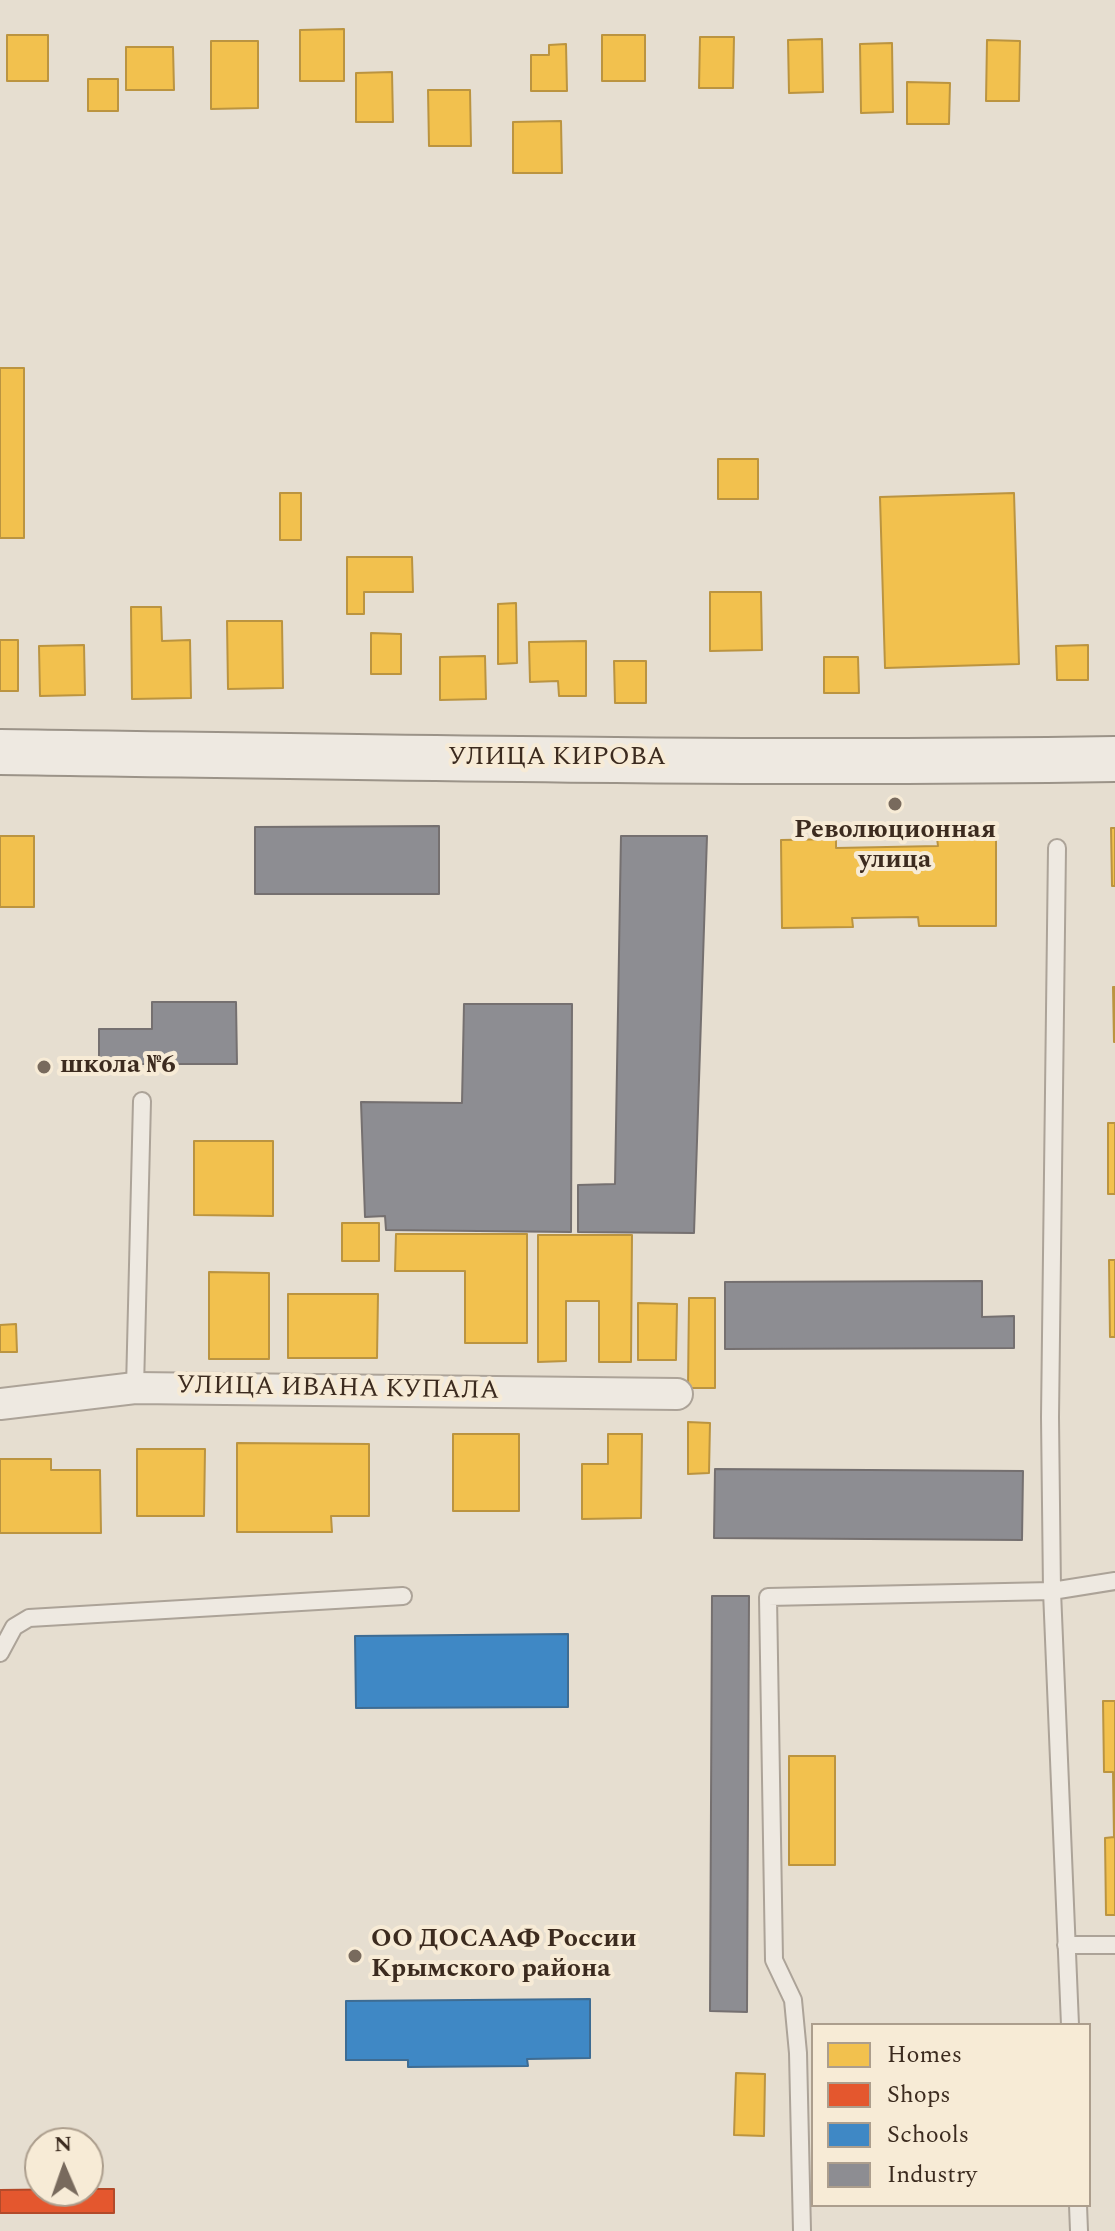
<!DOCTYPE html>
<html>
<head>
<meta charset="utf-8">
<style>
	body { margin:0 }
	#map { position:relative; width:1115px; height:2231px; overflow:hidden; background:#e6ded0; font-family:Spectral,serif }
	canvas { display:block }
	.legend { position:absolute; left:811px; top:2023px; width:280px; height:184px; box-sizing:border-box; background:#f7ebd6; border:2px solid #ac9e8d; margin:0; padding:10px 14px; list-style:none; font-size:24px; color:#3c2b1f }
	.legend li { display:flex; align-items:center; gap:16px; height:40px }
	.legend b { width:40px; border:2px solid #ac9e8d }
	.north { position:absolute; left:24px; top:2127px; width:80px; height:80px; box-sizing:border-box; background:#f7ebd6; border:2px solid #ac9e8d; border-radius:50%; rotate:358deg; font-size:22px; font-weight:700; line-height:32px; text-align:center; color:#3c2b1f }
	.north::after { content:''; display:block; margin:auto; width:28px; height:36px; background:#786a5d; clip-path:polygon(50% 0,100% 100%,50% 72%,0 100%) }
</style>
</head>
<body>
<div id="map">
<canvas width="1115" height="2231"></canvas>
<ul class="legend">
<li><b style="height:22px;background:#f2c14e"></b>Homes</li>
<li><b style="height:22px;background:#e4572e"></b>Shops</li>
<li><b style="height:22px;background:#3f88c5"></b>Schools</li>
<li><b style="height:22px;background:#8d8d92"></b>Industry</li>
</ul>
<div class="north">N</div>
</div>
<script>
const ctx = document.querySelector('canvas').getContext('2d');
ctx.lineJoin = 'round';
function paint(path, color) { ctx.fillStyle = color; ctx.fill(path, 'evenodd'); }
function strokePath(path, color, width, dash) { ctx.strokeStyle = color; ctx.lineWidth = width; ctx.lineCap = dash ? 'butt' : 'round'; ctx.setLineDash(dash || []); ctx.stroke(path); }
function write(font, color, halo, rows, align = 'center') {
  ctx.font = font + ' Spectral,serif'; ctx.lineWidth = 8; ctx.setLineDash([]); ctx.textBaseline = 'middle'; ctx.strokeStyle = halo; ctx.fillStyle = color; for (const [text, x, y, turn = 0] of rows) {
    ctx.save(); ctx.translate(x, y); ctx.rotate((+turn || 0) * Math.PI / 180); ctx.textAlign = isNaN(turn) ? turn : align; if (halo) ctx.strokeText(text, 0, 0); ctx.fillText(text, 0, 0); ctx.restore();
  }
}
const homes = new Path2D(`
	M 344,29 L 344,81 L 300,81 L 300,30 Z
	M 7,35 L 48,35 L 48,81 L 7,81 Z
	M 602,35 L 645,35 L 645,81 L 602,81 Z
	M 700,37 L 734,37 L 733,88 L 699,88 Z
	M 822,39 L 823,92 L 789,93 L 788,40 Z
	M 987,40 L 1020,41 L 1019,101 L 986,101 Z
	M 211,41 L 258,41 L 258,108 L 211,109 Z
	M 892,43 L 893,112 L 861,113 L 860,44 Z
	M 566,44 L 567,91 L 531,91 L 531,55 L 549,55 L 549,45 Z
	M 126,47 L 173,47 L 174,90 L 126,90 Z
	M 392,72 L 393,122 L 356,122 L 356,73 Z
	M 88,79 L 118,79 L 118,111 L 88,111 Z
	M 907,82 L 950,83 L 949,124 L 907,124 Z
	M 428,90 L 470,90 L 471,146 L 429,146 Z
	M 561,121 L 562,173 L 513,173 L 513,122 Z
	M 0,368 L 24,368 L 24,538 L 0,538 Z
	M 718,459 L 758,459 L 758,499 L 718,499 Z
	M 280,493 L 301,493 L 301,540 L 280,540 Z
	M 1014,493 L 1019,664 L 885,668 L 880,497 Z
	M 347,557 L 412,557 L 413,592 L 364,592 L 364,614 L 347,614 Z
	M 710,592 L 761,592 L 762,650 L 710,651 Z
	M 516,603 L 517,663 L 498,664 L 498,604 Z
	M 131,607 L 161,607 L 162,641 L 190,640 L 191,698 L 132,699 Z
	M 227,621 L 282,621 L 283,688 L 228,689 Z
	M 371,633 L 401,634 L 401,674 L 371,674 Z
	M 0,640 L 18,640 L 18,691 L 0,691 Z
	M 586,641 L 586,696 L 559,696 L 558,681 L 530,682 L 529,642 Z
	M 84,645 L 85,695 L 40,696 L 39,646 Z
	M 1088,645 L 1088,680 L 1057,680 L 1056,646 Z
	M 485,656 L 486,699 L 440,700 L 440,657 Z
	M 824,657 L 858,657 L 859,693 L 824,693 Z
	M 614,661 L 646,661 L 646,703 L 615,703 Z
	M 1111,828 L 1115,828 L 1115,886 L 1112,886 Z
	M 0,836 L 34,836 L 34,907 L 0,907 Z
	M 937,838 L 996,838 L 996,926 L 919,926 L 918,917 L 852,918 L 853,927 L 782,928 L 781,840 L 836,839 L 836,848 L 938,846 Z
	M 1113,987 L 1115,987 L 1115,1042 L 1114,1042 Z
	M 1108,1123 L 1115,1123 L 1115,1194 L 1108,1194 Z
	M 194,1141 L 273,1141 L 273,1216 L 194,1215 Z
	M 342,1223 L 379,1223 L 379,1261 L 342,1261 Z
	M 396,1234 L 527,1234 L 527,1343 L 465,1343 L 465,1271 L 395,1271 Z
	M 538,1235 L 632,1235 L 631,1362 L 599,1362 L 599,1301 L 566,1301 L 566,1361 L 538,1362 Z
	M 1109,1260 L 1115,1260 L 1115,1337 L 1110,1337 Z
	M 209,1272 L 269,1273 L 269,1359 L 209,1359 Z
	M 288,1294 L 378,1294 L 377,1358 L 288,1358 Z
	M 689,1298 L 715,1298 L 715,1388 L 688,1388 Z
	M 638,1303 L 677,1304 L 676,1360 L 638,1360 Z
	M 16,1324 L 17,1352 L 0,1352 L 0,1325 Z
	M 688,1422 L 710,1423 L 709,1473 L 688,1474 Z
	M 453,1434 L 519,1434 L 519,1511 L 453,1511 Z
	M 608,1434 L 642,1434 L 641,1518 L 582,1519 L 582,1464 L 608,1464 Z
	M 237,1443 L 369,1444 L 369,1516 L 331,1516 L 332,1532 L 237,1532 Z
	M 137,1449 L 205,1449 L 204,1516 L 137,1516 Z
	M 0,1459 L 51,1459 L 51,1470 L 100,1470 L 101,1533 L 0,1533 Z
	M 1103,1701 L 1115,1701 L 1115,1915 L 1106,1915 L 1105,1838 L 1114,1837 L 1113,1772 L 1104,1772 Z
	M 789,1756 L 835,1756 L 835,1865 L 789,1865 Z
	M 736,2073 L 765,2074 L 764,2136 L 734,2135 Z`);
paint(homes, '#f2c14e');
strokePath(homes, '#bb9440', 2);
const shops = new Path2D(`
	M 88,2189 L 114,2189 L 114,2213 L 0,2213 L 0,2190 Z`);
paint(shops, '#e4572e');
strokePath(shops, '#b24a2a', 2);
const schools = new Path2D(`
	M 568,1634 L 568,1707 L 356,1708 L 355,1636 Z
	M 590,1999 L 590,2058 L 527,2059 L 528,2066 L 408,2067 L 408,2060 L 346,2060 L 346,2001 Z`);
paint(schools, '#3f88c5');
strokePath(schools, '#3e6c93', 2);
const industry = new Path2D(`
	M 439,826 L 439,894 L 255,894 L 255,827 Z
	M 621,836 L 707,836 L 694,1233 L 578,1232 L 578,1185 L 615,1184 Z
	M 152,1002 L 236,1002 L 237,1064 L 99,1064 L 99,1029 L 152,1029 Z
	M 464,1004 L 572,1004 L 571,1232 L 386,1230 L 385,1216 L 365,1217 L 361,1102 L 462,1103 Z
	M 982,1281 L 982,1317 L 1014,1316 L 1014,1348 L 725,1349 L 725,1282 Z
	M 715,1469 L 1023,1471 L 1022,1540 L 714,1538 Z
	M 712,1596 L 749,1596 L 747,2012 L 710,2011 Z`);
paint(industry, '#8d8d92');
strokePath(industry, '#757070', 2);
const service = new Path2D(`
	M 1057,848 L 1050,1417 L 1052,1591 L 1070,2025
	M 135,1388 L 142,1101
	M 0,1653 L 14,1627 L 29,1618 L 403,1596
	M 1066,1945 L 1115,1945
	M 1078,2205 L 1079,2231
	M 802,2231 L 798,2053 L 793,2000 L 774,1960 L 768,1597 L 1052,1591 L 1115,1581`);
const minor = new Path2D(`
	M 0,1404 L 135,1388 L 677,1394`);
const secondary = new Path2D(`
	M 0,752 C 372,757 743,765 1115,759`);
strokePath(service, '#aca398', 20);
strokePath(minor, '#aca398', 34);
strokePath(secondary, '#9b9388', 48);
strokePath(service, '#eee9e1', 16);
strokePath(minor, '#eee9e1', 30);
strokePath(secondary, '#eee9e1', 44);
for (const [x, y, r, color] of [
	[895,804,8,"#786a5d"],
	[44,1067,8,"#786a5d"],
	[355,1956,8,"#786a5d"]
]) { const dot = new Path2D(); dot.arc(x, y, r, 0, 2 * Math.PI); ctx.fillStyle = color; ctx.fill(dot); strokePath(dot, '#f7ebd6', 3); }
write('26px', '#3c2b1f', '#f7ebd6', [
	["УЛИЦА КИРОВА",557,759],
	["УЛИЦА ИВАНА КУПАЛА",338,1390,1]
]);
write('bold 26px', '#3c2b1f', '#f7ebd6', [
	["Революционная",895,832,"center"],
	["улица",895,862,"center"],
	["школа №6",60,1067],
	["ОО ДОСААФ России",371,1941],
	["Крымского района",371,1971]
], 'left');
</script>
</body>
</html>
